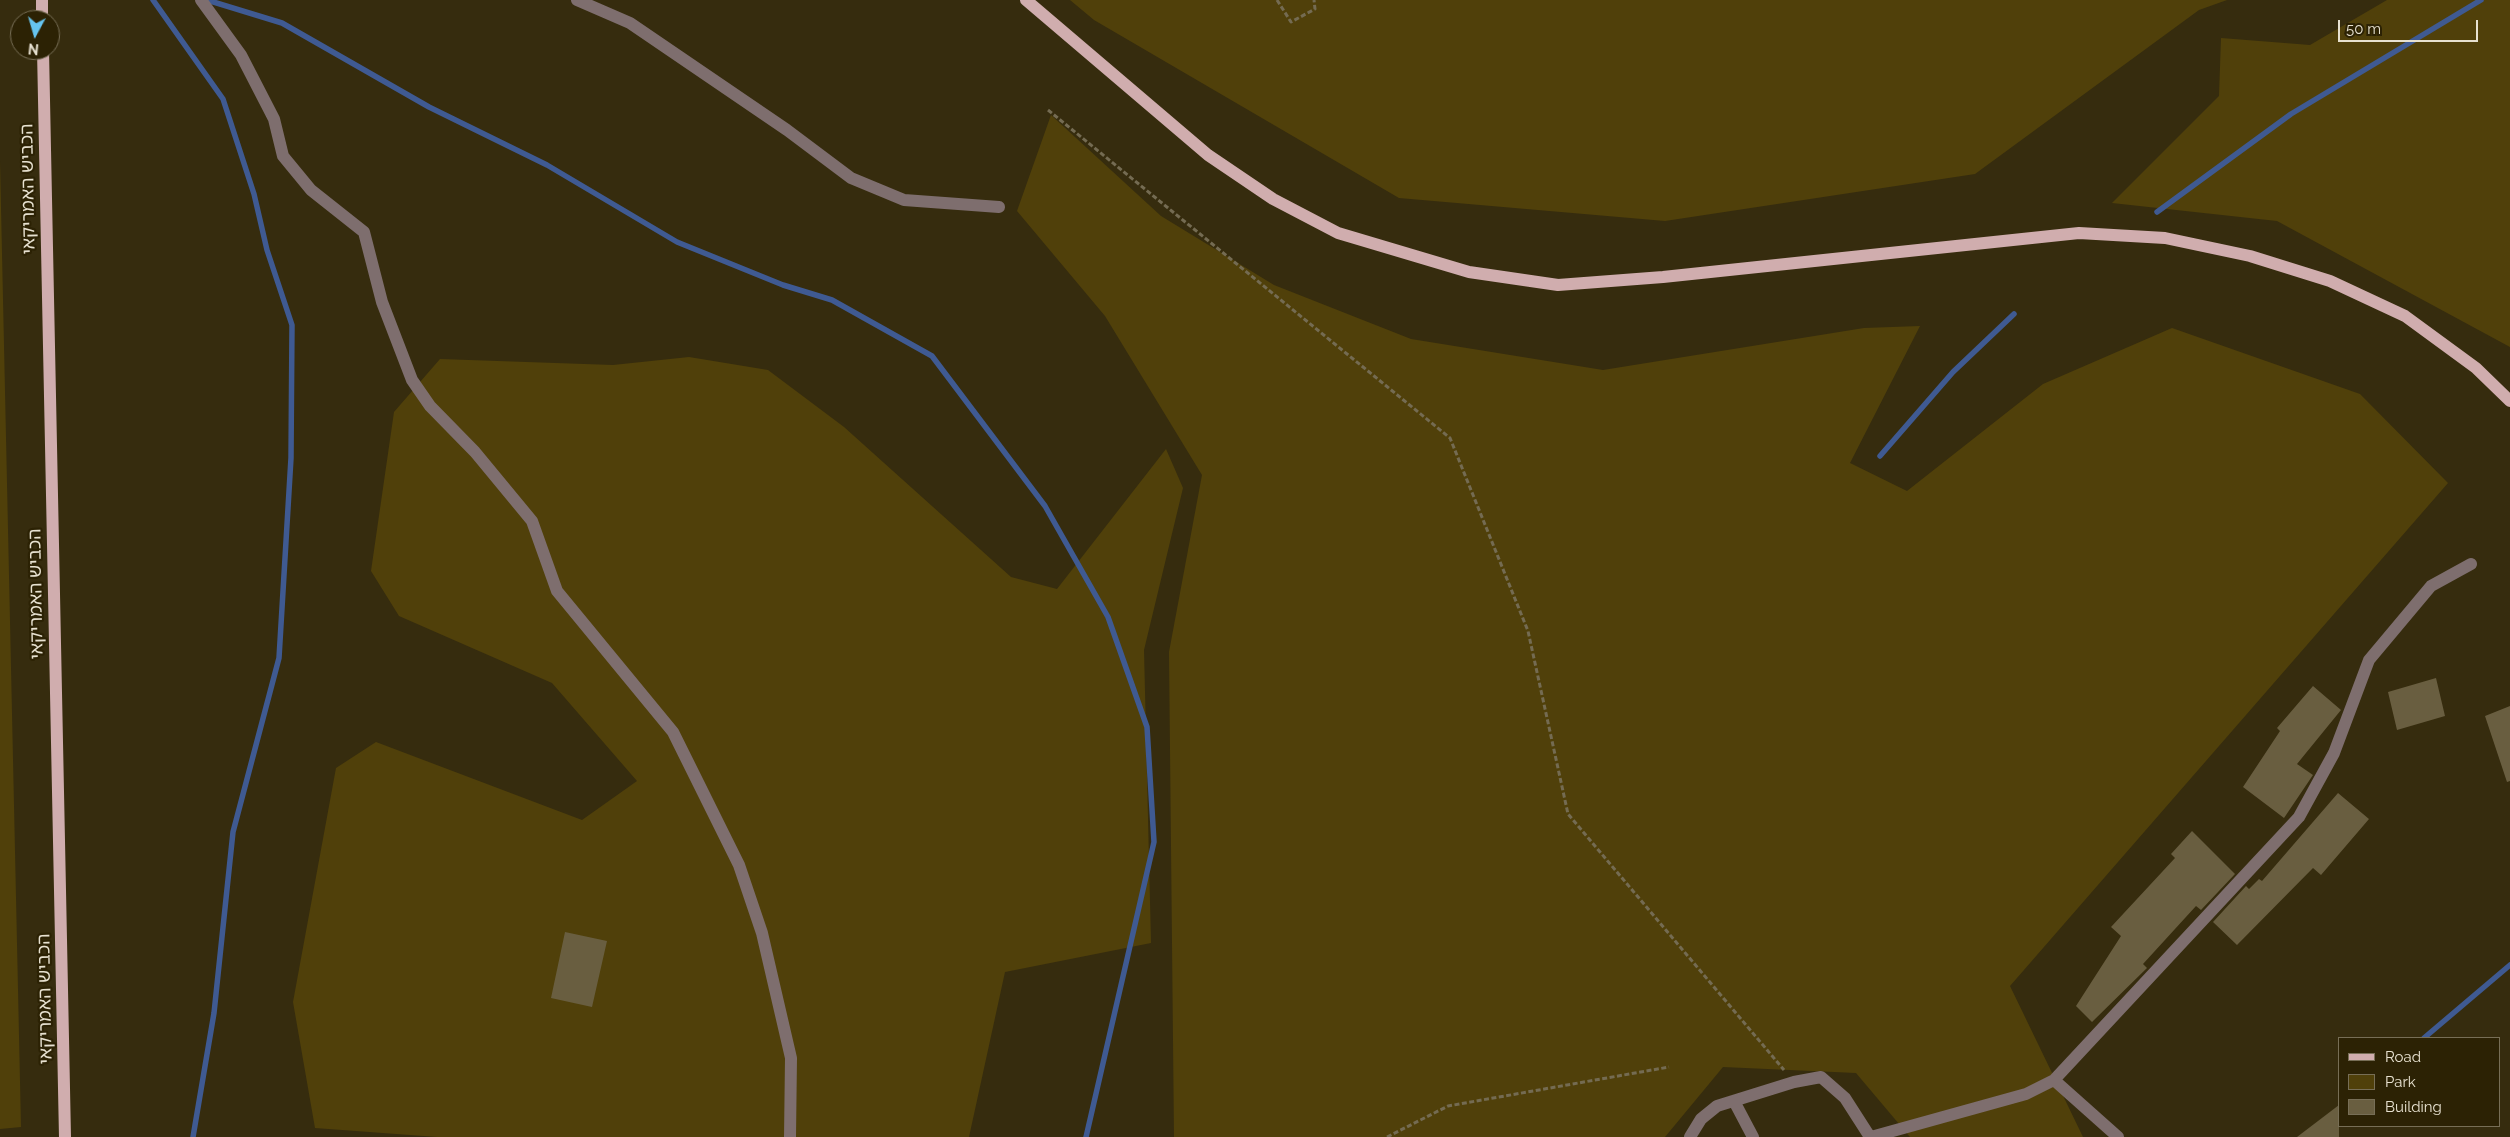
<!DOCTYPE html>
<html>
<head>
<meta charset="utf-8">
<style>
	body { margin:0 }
	#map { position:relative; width:2510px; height:1137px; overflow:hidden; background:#362c0e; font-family:Raleway,sans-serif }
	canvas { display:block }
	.legend { position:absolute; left:2338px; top:1037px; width:162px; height:90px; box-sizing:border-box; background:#2c2204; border:1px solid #776e56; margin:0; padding:6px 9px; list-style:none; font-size:15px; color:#e7e1d0 }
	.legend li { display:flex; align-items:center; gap:10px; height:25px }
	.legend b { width:25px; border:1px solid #776e56 }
	.north { position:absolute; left:10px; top:10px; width:50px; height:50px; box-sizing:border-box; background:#2c2204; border:1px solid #776e56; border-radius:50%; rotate:186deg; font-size:14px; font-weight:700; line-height:20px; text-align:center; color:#e7e1d0 }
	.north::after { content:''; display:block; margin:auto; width:18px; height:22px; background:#66c4ef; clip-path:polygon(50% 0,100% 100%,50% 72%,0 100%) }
	.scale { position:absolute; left:2338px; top:20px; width:140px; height:22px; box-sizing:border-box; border:2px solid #e7e1d0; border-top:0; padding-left:6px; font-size:15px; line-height:18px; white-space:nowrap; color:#e7e1d0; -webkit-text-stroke:4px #2c2204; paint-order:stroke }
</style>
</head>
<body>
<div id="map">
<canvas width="2510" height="1137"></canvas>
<ul class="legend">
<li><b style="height:6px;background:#d0adae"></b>Road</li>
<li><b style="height:14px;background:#50400a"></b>Park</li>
<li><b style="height:14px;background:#695e40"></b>Building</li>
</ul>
<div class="north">N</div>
<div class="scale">50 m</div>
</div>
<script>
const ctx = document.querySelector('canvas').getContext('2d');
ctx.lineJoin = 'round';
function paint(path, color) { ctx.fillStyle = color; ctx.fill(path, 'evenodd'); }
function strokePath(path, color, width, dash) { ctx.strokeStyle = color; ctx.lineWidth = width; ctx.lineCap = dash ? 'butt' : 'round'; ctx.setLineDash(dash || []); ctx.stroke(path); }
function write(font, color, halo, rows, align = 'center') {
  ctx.font = font + ' Raleway,"Noto Sans Hebrew",sans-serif'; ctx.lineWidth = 4.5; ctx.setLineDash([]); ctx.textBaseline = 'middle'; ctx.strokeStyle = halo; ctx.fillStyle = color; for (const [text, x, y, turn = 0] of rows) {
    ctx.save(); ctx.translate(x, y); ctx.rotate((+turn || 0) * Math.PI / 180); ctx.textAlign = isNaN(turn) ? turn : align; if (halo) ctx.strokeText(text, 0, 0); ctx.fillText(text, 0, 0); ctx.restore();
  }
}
paint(new Path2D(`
	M 1070,0 L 2227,0 L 2199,10 L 1975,174 L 1665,221 L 1399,198 L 1094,20 Z
	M 2387,0 L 2510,0 L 2510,347 L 2277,221 L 2112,203 L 2219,96 L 2221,38 L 2310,45 Z
	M 1051,115 L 1161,216 L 1274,285 L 1411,339 L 1603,370 L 1864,328 L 1920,326 L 1850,463 L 1907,491 L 2043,384 L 2172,328 L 2360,394 L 2448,483 L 2010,986 L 2083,1137 L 1910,1137 L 1856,1073 L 1723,1067 L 1665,1137 L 1174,1137 L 1169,652 L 1202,475 L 1105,316 L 1017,211 Z
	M 0,161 L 21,1127 L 0,1129 Z
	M 689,357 L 768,370 L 844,427 L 1011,577 L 1057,589 L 1166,449 L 1183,488 L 1144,650 L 1151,943 L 1005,972 L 969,1137 L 437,1137 L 315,1128 L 293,1002 L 336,768 L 376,742 L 582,820 L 637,781 L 552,683 L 399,616 L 371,571 L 394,412 L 440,359 L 613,365 Z`), '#50400a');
strokePath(new Path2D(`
	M 153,0 L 223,99 L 254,194 L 267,250 L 292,325 L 291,458 L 279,658 L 233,832 L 214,1013 L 193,1137
	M 207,0 L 282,23 L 429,107 L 547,165 L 677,242 L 783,285 L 832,300 L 932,356 L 1045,506 L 1108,617 L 1147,727 L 1154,842 L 1086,1137
	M 2157,212 L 2291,114 L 2481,0
	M 1880,456 L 1953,372 L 2014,314
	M 2424,1038 L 2510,965`), '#3f5a92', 5.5);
paint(new Path2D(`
	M 2436,678 L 2445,716 L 2397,730 L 2388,692 Z
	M 2313,686 L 2341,710 L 2297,764 L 2313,775 L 2284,818 L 2243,787 L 2280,731 L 2277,728 Z
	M 2510,706 L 2510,781 L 2507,782 L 2485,716 Z
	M 2338,793 L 2369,819 L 2321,875 L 2313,868 L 2237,945 L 2213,922 L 2246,886 L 2249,889 L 2259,879 L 2262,881 Z
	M 2192,831 L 2235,874 L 2201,910 L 2196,906 L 2143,964 L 2147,968 L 2092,1022 L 2076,1006 L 2121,936 L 2111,927 L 2175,858 L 2171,854 Z
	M 565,932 L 607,941 L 592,1007 L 551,998 Z
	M 2339,1105 L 2339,1137 L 2297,1137 Z`), '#695e40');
strokePath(new Path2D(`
	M 1277,0 L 1291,22 L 1315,9 L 1314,0
	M 1048,110 L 1450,438 L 1528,631 L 1568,814 L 1784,1070
	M 1387,1137 L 1448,1106 L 1669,1067`), '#746b52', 3, [5, 2.5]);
strokePath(new Path2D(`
	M 201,0 L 241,55 L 274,119 L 283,156 L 311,190 L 364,232 L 382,302 L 412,380 L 430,406 L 475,452 L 532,521 L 557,591 L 673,732 L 739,865 L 762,933 L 791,1058 L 790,1137
	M 577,0 L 630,23 L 787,130 L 851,178 L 904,200 L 999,207
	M 2054,1080 L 2118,1137
	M 1734,1101 L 1753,1137
	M 1690,1137 L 1701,1119 L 1717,1106 L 1794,1082 L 1821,1077 L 1845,1098 L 1870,1137
	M 1871,1137 L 2026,1094 L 2054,1080 L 2299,817 L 2334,753 L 2369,660 L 2431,586 L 2471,564`), '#7e6e6e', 12);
strokePath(new Path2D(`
	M 42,0 L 42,20
	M 1026,0 L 1208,155 L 1273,199 L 1338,233 L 1469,272 L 1558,285 L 1663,277 L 2079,233 L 2165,238 L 2250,256 L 2330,281 L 2405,316 L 2476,368 L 2510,401
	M 43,50 L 65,1137`), '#d0adae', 12);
write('18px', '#e7e1d0', '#2c2204', [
	["הכביש האמריקאי",28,189,-91],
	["הכביש האמריקאי",36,594,-91],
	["הכביש האמריקאי",45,999,-91]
]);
</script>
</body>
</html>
